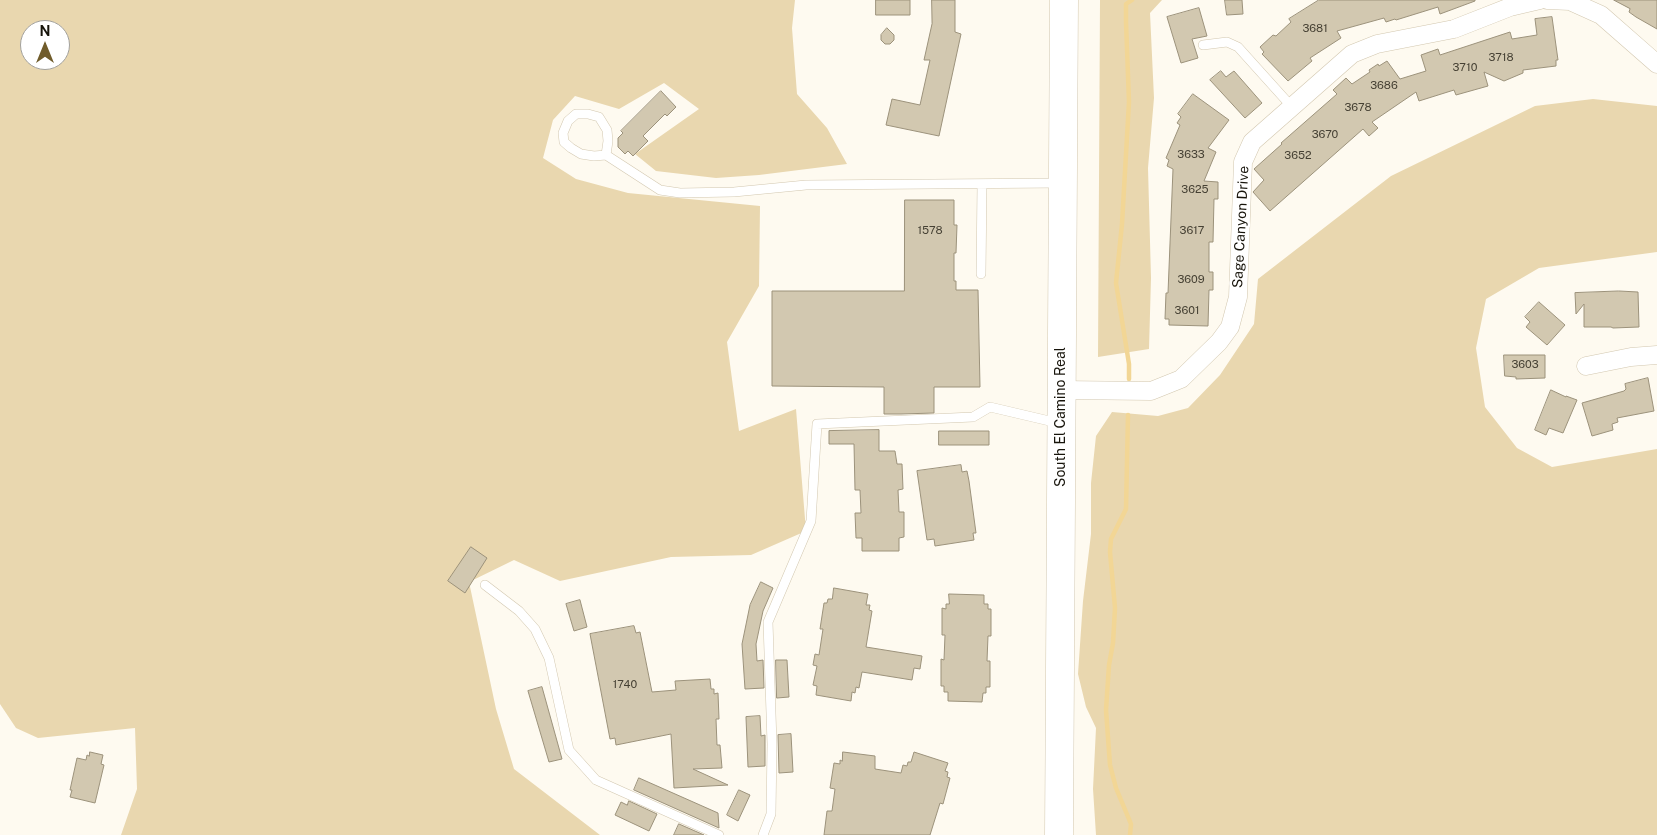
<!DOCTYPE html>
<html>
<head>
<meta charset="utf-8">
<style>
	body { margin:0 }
	#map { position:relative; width:1657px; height:835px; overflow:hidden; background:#fefaf0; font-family:"Public Sans",sans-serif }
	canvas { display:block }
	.north { position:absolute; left:20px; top:20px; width:50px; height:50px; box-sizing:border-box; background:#fff; border:1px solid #a2a19d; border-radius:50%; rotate:0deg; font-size:14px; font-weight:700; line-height:20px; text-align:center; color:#17140b }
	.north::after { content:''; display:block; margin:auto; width:18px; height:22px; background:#705c2b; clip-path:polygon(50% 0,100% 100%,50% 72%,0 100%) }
</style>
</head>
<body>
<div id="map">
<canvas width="1657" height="835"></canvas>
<div class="north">N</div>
</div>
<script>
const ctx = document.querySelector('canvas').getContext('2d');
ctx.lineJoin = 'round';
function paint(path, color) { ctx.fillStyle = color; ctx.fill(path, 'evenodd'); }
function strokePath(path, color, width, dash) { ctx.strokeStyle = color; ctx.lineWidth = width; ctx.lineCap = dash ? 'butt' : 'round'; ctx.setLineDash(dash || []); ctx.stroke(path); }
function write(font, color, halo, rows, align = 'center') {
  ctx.font = font + ' "Public Sans",sans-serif'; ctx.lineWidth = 5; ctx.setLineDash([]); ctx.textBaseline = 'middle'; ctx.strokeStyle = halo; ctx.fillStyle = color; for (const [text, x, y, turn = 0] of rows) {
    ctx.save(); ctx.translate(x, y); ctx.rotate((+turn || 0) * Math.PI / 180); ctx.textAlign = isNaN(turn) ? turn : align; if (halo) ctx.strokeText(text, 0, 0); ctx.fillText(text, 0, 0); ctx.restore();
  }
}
paint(new Path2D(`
	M 0,0 L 795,0 L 792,28 L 797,94 L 827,128 L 847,164 L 759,175 L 716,178 L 656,171 L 635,154 L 699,109 L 664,83 L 619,109 L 575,96 L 553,120 L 543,158 L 576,179 L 628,193 L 760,206 L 759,286 L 727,342 L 739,431 L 796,409 L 806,531 L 751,555 L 671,557 L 560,581 L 514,560 L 469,582 L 496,709 L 514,769 L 600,835 L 121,835 L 137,789 L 135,728 L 38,738 L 16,728 L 0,704 ZM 30,30 L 60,30 L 60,60 L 30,60 Z
	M 1100,0 L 1162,0 L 1150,13 L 1154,98 L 1148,168 L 1151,278 L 1149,349 L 1098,357 Z
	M 1593,99 L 1657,106 L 1657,252 L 1539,268 L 1486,299 L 1476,348 L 1485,407 L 1517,448 L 1552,467 L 1657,449 L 1657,835 L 1096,835 L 1093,789 L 1096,728 L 1086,707 L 1078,674 L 1083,601 L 1091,534 L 1091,483 L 1096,436 L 1112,412 L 1158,416 L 1188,408 L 1220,375 L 1254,324 L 1258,279 L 1391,176 L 1535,106 Z`), '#e9d7af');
strokePath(new Path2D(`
	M 1129,379 L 1129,364 L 1116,283 L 1122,224 L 1129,102 L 1126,22 L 1126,4 L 1132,0
	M 1128,415 L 1126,509 L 1111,539 L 1110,552 L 1115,608 L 1113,643 L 1109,665 L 1106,710 L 1110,765 L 1116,788 L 1131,824 L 1130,835`), '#f2d695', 4.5);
const building = new Path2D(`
	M 876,0 L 910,0 L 910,15 L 876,15 Z
	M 932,0 L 955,0 L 955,32 L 961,34 L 939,136 L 886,125 L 892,99 L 920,105 L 930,60 L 924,60 L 932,24 Z
	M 1225,0 L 1242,0 L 1243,14 L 1227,15 Z
	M 1319,0 L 1475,0 L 1475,1 L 1440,14 L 1438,7 L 1396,20 L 1395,19 L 1386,22 L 1384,18 L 1337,31 L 1341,38 L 1310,58 L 1312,61 L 1288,81 L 1262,54 L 1264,52 L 1260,47 L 1273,35 L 1276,36 L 1291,22 L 1289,19 Z
	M 1614,0 L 1657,0 L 1657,29 L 1636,17 L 1629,12 L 1630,9 Z
	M 1199,8 L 1207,36 L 1192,39 L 1198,58 L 1181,63 L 1167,17 Z
	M 1552,17 L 1558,60 L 1556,60 L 1556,66 L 1523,70 L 1523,73 L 1504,81 L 1484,72 L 1488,86 L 1456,95 L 1454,90 L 1419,101 L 1416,92 L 1372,122 L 1378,128 L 1369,136 L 1363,129 L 1270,211 L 1253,192 L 1264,180 L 1254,169 L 1282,144 L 1281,143 L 1337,94 L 1333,90 L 1346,78 L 1352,84 L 1370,72 L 1369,70 L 1378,64 L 1379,66 L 1387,61 L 1400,79 L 1426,71 L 1421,55 L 1438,49 L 1440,55 L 1510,32 L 1512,39 L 1537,35 L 1535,19 Z
	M 887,28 L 894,35 L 894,40 L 890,44 L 885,44 L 881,40 L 881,35 Z
	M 1221,71 L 1226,77 L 1234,71 L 1262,103 L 1245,118 L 1210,80 Z
	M 661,91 L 676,107 L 667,116 L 665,114 L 643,136 L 648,141 L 633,156 L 628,151 L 625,154 L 618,147 L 618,138 L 623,133 L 621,131 Z
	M 1193,94 L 1229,120 L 1208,148 L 1216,152 L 1204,181 L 1218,182 L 1218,199 L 1214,199 L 1213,242 L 1209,242 L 1209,272 L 1213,272 L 1213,290 L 1209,290 L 1208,326 L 1169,325 L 1169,319 L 1165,319 L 1166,293 L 1168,293 L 1173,169 L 1167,166 L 1169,160 L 1166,158 L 1180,125 L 1177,123 L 1181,117 L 1178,114 Z
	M 905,200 L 954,200 L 954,225 L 957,225 L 956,253 L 954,253 L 954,281 L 956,281 L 956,290 L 978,290 L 980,387 L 934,387 L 934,413 L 901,414 L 884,414 L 884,387 L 772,386 L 772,291 L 904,291 Z
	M 1619,291 L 1638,292 L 1639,327 L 1613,328 L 1611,327 L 1584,327 L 1584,304 L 1576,314 L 1575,293 Z
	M 1539,302 L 1565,325 L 1547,345 L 1526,327 L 1530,322 L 1525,317 Z
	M 1504,355 L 1545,355 L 1545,378 L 1516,379 L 1516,377 L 1505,376 Z
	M 1648,378 L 1654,411 L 1617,418 L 1618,422 L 1612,424 L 1613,430 L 1592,436 L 1582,403 L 1624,391 L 1626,389 L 1625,384 Z
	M 1551,390 L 1566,397 L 1566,396 L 1577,400 L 1563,433 L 1549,428 L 1546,435 L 1535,430 Z
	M 879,430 L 879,451 L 895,451 L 897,464 L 902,464 L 903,489 L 898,490 L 899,512 L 904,512 L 904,537 L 899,538 L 899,551 L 862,551 L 862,538 L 856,538 L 855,513 L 861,513 L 860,490 L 855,490 L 854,444 L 829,444 L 829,431 Z
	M 939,431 L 989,431 L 989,445 L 939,445 Z
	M 961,465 L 962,472 L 967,471 L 969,481 L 976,533 L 973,533 L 974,540 L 935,546 L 934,539 L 927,540 L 917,471 Z
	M 471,547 L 487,558 L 465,593 L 448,581 Z
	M 761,582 L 773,588 L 763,611 L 756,644 L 757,661 L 763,660 L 764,688 L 745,689 L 742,644 L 750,605 Z
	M 834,588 L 868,594 L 866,605 L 870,605 L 869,610 L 872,611 L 866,647 L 922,656 L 920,669 L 914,668 L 912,680 L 862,672 L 859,688 L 856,687 L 855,693 L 852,692 L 851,701 L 816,695 L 817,686 L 813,685 L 817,666 L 813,665 L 815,654 L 819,655 L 823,629 L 820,629 L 824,603 L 827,603 L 828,599 L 832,599 Z
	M 949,594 L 984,595 L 984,604 L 988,604 L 988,609 L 991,609 L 991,636 L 988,636 L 987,661 L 990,661 L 990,687 L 986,687 L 986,693 L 983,693 L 982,702 L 948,701 L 948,692 L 944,692 L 944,686 L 941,686 L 941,659 L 944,660 L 945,635 L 942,635 L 942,608 L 946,609 L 946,604 L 949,604 Z
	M 580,600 L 587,627 L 574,631 L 566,604 Z
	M 634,626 L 636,633 L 640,632 L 652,692 L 676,690 L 675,681 L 710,679 L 711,689 L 714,689 L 714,694 L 718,693 L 719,719 L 716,719 L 717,745 L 720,745 L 722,768 L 693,769 L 728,785 L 674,788 L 671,734 L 616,745 L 615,738 L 610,739 L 590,634 Z
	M 776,660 L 787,660 L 789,697 L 777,698 Z
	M 542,687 L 562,759 L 549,762 L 528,691 Z
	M 760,716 L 761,736 L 765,735 L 765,766 L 748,767 L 746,717 Z
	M 791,734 L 793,772 L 779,773 L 778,735 Z
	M 90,752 L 103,755 L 101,764 L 104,765 L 95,803 L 70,797 L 72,790 L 70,790 L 77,758 L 86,760 L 87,755 L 89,756 Z
	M 843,752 L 875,756 L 875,769 L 901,773 L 903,765 L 907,766 L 908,762 L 911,762 L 914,752 L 948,763 L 945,771 L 948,772 L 947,777 L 950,778 L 943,804 L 940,803 L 930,835 L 824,835 L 827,811 L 832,811 L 835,789 L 830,788 L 834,763 L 840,764 L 840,760 L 842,761 Z
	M 639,778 L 718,813 L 719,828 L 634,790 Z
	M 739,790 L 750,795 L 738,821 L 727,815 Z
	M 629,801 L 657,814 L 649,831 L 615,815 L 621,802 L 627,805 Z
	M 679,824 L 704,835 L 674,835 Z`);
paint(building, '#d2c8b0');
strokePath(building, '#9c927b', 1);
const service = new Path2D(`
	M 1203,45 L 1227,42 L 1238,47 L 1292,107
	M 606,155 L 608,141 L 607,130 L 599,117 L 588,114 L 576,114 L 568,121 L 563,133 L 564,142 L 571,148 L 581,154 L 594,156 L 606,155 L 660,190 L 680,193 L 734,192 L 806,185 L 1060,183
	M 981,274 L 982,184
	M 485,585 L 519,611 L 535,629 L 549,658 L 569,750 L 596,780 L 719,835
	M 763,835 L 771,814 L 772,744 L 768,622 L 811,521 L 817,424 L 973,417 L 990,407 L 1058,423`);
const minor = new Path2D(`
	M 1547,0 L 1570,1 L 1601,15 L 1657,64
	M 1586,366 L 1631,357 L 1657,355
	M 1061,390 L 1151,391 L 1181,379 L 1219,342 L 1230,327 L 1238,297 L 1243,162 L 1252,142 L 1352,54 L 1377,44 L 1454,29 L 1510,7 L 1540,0`);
const primary = new Path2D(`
	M 1059,835 L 1064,0`);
strokePath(service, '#d2c7af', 10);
strokePath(minor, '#d2c7af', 19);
strokePath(primary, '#d2c7af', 29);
strokePath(service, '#fff', 9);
strokePath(minor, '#fff', 18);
strokePath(primary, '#fff', 28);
write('11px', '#464134', null, [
	["3681",1315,29],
	["3718",1501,58],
	["3710",1465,68],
	["3686",1384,86],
	["3678",1358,108],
	["3670",1325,135],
	["3633",1191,155],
	["3652",1298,156],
	["3625",1195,190],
	["1578",930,231],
	["3617",1192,231],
	["3609",1191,280],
	["3601",1187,311],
	["3603",1525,365],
	["1740",625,685]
]);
write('14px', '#17140b', '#fff', [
	["Sage Canyon Drive",1241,227,-87],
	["South El Camino Real",1061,417,-90]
]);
</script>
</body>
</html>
